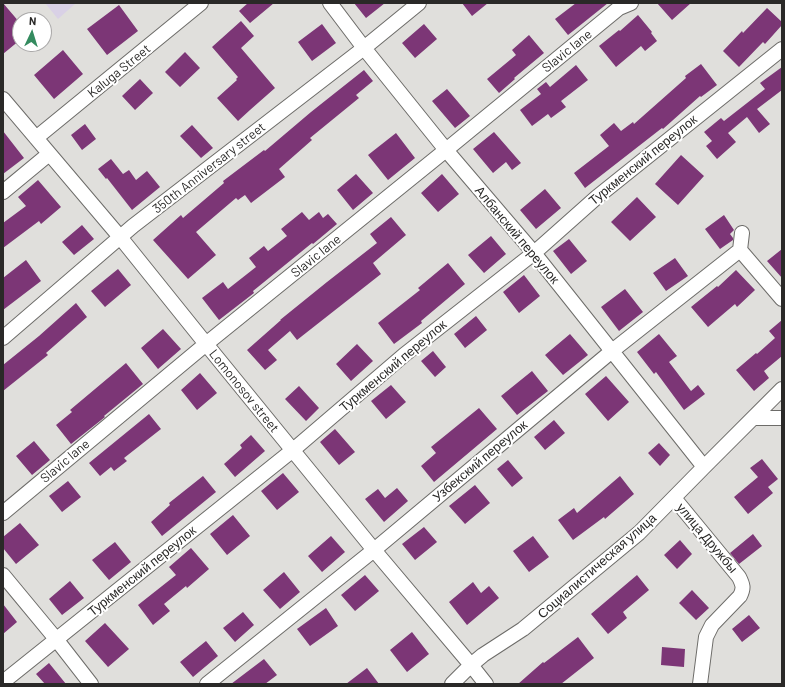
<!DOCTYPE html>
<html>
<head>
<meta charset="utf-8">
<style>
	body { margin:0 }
	#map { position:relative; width:785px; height:687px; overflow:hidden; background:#e0dfdc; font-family:Barlow,sans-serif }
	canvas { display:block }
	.frame { position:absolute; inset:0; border:4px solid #2a2928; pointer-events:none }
	.north { position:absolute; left:12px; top:12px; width:40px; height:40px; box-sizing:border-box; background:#fff; border:1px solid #aaa9a9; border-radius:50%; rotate:4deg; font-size:11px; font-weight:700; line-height:16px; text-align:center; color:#2a2928 }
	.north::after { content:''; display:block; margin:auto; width:14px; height:18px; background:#348b5f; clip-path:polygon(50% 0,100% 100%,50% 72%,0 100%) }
</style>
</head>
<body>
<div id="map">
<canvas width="785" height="687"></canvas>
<div class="frame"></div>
<div class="north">N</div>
</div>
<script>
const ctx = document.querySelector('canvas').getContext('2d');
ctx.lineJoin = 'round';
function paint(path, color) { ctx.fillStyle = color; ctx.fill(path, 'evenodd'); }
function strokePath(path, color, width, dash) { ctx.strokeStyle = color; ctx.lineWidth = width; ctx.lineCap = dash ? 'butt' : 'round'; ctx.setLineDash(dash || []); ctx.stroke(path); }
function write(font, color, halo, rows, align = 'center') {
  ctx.font = font + ' Barlow,sans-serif'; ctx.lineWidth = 4; ctx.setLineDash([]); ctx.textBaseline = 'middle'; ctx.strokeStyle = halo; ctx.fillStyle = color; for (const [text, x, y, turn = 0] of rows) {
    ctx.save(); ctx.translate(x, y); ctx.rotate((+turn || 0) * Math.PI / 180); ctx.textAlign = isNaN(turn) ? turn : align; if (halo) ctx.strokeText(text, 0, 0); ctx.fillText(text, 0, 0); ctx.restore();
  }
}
paint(new Path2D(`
	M 45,3 L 76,3 L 58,19 Z`), '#d9d1e6');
paint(new Path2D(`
	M 3,3 L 20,23 L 20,40 L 3,54 Z
	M 248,3 L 274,3 L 250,23 L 239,11 Z
	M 354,3 L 385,3 L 366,18 Z
	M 462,3 L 488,3 L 472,16 Z
	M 576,3 L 608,3 L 568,35 L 555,19 Z
	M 657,3 L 691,3 L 672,20 Z
	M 119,5 L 138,31 L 107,55 L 87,29 Z
	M 767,8 L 782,22 L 782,25 L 765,44 L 763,42 L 739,67 L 723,51 L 742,31 L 743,33 Z
	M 638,15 L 652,32 L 651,33 L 657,41 L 645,51 L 641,46 L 616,67 L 599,46 L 619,30 L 620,31 Z
	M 241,21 L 254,36 L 241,48 L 275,88 L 250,110 L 238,121 L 217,98 L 237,80 L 236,79 L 238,77 L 212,47 Z
	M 322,24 L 336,43 L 312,61 L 298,42 Z
	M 424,24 L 437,39 L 415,58 L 402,43 Z
	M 529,35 L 544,53 L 514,78 L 515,79 L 499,93 L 487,79 L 516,55 L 512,50 Z
	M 63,50 L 83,74 L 54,99 L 34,75 Z
	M 185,52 L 200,68 L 180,87 L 165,72 Z
	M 701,64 L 717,85 L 701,97 L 700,96 L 663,129 L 662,128 L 585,188 L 574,173 L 609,146 L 600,135 L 614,123 L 621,131 L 633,122 L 634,124 L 686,78 L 685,76 Z
	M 576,65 L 588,80 L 561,101 L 566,107 L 551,118 L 548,114 L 532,126 L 520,110 L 541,94 L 537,89 L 546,82 L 550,87 Z
	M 782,67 L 782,90 L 757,109 L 770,124 L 759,133 L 747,117 L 728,133 L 736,142 L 717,159 L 706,146 L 712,141 L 704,132 L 721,118 L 724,121 L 765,89 L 760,83 Z
	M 364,70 L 373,81 L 356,95 L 359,98 L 310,138 L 312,140 L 279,169 L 285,177 L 251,203 L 245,195 L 238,200 L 236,198 L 196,232 L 216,255 L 188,279 L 153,240 L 181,215 L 183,218 L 224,183 L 223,181 L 264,150 L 265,151 L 311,112 Z
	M 140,79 L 153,93 L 135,110 L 122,96 Z
	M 447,89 L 470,116 L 455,128 L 432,101 Z
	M 85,124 L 96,139 L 82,150 L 71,135 Z
	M 192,125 L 213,148 L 201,158 L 180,136 Z
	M 3,131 L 24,158 L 3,174 Z
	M 494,132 L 521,163 L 512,170 L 506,162 L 493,173 L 473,149 Z
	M 396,133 L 415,158 L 388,180 L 368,155 Z
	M 681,155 L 704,176 L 678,205 L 655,184 Z
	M 111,159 L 123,174 L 129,170 L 136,180 L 147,171 L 160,187 L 132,210 L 107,178 L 106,179 L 98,169 Z
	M 356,174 L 373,193 L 353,210 L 337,190 Z
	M 442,174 L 459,194 L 438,212 L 421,193 Z
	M 38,180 L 61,207 L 41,224 L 39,221 L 3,248 L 3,223 L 26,206 L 18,197 Z
	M 545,189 L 561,208 L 536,229 L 520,210 Z
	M 637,197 L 656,217 L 630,241 L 611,222 Z
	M 302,212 L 309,220 L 319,212 L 323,218 L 328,214 L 337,224 L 313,244 L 312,243 L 253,291 L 254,293 L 219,320 L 202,298 L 223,282 L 228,289 L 256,267 L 249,258 L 264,246 L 268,251 L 287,236 L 281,229 Z
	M 724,215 L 734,230 L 730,234 L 733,238 L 733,240 L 720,249 L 705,229 Z
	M 391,217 L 406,235 L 373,263 L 381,274 L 297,340 L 290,331 L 268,350 L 277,360 L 265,370 L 247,350 L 281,320 L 280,320 L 327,282 L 377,243 L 370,234 Z
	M 82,225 L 94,239 L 74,255 L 62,242 Z
	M 491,236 L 506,254 L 484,273 L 468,255 Z
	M 569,239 L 587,261 L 571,274 L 553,251 Z
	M 782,249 L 782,278 L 767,261 Z
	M 675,258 L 688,276 L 666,291 L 653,273 Z
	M 26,260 L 41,281 L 3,310 L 3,278 Z
	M 448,263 L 465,284 L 421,321 L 422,323 L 394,344 L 378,323 L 420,290 L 418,288 Z
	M 118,269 L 131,285 L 105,307 L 91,291 Z
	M 736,270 L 755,290 L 737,307 L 735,304 L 708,327 L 691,307 L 717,286 L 718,287 Z
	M 524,275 L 540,296 L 519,313 L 503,292 Z
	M 625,289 L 643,312 L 619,331 L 601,307 Z
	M 76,303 L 87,317 L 46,353 L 48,355 L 3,391 L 3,365 L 39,336 Z
	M 476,316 L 487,330 L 465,348 L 454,334 Z
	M 782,320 L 782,356 L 764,371 L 769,378 L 754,391 L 736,370 L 756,353 L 757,354 L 775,338 L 769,331 Z
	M 163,329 L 181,349 L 158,369 L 141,348 Z
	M 570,334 L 588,355 L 563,375 L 545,355 Z
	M 659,334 L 677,356 L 669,362 L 691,391 L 698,385 L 705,394 L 684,410 L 656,372 L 654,374 L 637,352 Z
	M 357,344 L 373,361 L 351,381 L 336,364 Z
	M 433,351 L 446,367 L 435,377 L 421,361 Z
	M 126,363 L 143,384 L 104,416 L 105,417 L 71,444 L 56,425 L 72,412 L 70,410 Z
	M 532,371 L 548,391 L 517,415 L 501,396 Z
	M 200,373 L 217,393 L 197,410 L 181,390 Z
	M 606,376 L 629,402 L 608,421 L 585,394 Z
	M 391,385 L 406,402 L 386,419 L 371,401 Z
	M 299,386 L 319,408 L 306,421 L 285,399 Z
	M 479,408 L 497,429 L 434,482 L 421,466 L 436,453 L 431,447 Z
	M 149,414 L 161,429 L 124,458 L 127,461 L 114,471 L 111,467 L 100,476 L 89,463 Z
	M 554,420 L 565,433 L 545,450 L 534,437 Z
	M 335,429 L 355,452 L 339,465 L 320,442 Z
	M 251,435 L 265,451 L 235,477 L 224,464 L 242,448 L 240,445 Z
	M 34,441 L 50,460 L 32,475 L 16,456 Z
	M 659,443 L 670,455 L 660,466 L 648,453 Z
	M 762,459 L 778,479 L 768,487 L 773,493 L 748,514 L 734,497 L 758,477 L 750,468 Z
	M 508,460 L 523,478 L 512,487 L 497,469 Z
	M 283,473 L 299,492 L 277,510 L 261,491 Z
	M 203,476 L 216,492 L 162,536 L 151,522 L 170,505 L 169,503 Z
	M 620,476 L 634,494 L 605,519 L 604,517 L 573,540 L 558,520 L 574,508 L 577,513 Z
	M 68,481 L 81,497 L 62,512 L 49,496 Z
	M 475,485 L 490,503 L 465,524 L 449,506 Z
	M 397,488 L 408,501 L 384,522 L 365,499 L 378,489 L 385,498 Z
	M 233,515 L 250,536 L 227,555 L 210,534 Z
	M 20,523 L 39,545 L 16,564 L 3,548 L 3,537 Z
	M 424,527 L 437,542 L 415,560 L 402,544 Z
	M 753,534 L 762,546 L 739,564 L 730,553 Z
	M 331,536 L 345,552 L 322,572 L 308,556 Z
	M 533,536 L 549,557 L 529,572 L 513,551 Z
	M 680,540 L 692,554 L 677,569 L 664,555 Z
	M 115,542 L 131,562 L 109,580 L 92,560 Z
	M 191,548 L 209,569 L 187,588 L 186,586 L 164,604 L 170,611 L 153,625 L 138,605 L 176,575 L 169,567 Z
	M 284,572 L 300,592 L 280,609 L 263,590 Z
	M 365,575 L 379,591 L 355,611 L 341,595 Z
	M 637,575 L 649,590 L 623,612 L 627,618 L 608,634 L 591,614 Z
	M 70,581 L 84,598 L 62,615 L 49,599 Z
	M 473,582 L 481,593 L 489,586 L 499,598 L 467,625 L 449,602 Z
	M 692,590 L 709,608 L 696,620 L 679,603 Z
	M 3,604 L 17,622 L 3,634 Z
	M 326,608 L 338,626 L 310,646 L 297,629 Z
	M 243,612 L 254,625 L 235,642 L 223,628 Z
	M 749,615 L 760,628 L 742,642 L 732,629 Z
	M 105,623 L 129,649 L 108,667 L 85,641 Z
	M 412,632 L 429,654 L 407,672 L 390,650 Z
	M 578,637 L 594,658 L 561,684 L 518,684 L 543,662 L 544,663 Z
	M 206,641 L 218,656 L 193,677 L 180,662 Z
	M 662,647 L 685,649 L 684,667 L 661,665 Z
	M 264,659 L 277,675 L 265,684 L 231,684 Z
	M 49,663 L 66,684 L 45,684 L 36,674 Z
	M 367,668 L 379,684 L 346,684 Z`), '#7c3676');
const minor = new Path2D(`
	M 330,3 L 364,48 L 446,150 L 534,253 L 704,467
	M 3,99 L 120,237 L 206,344 L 374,550 L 471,665 L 486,684
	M 36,138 L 201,3
	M 3,192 L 49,154
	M 740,250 L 782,299
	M 3,338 L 133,226 L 364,48 L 419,3
	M 753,418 L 782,418
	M 674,498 L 739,577 C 743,585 744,588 740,596 L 712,625 L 706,637 L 700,684
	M 3,513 L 206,344 L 446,150 L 619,8 L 631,3
	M 3,575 L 56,639 L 91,684
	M 3,682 L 293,450 L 404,355 L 534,253 L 597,197 L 782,49
	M 207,684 L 374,550 L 612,351 L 740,250 L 742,233
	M 452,684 L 471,665 L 483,655 L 523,629 L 639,533 L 704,467 L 782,389`);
strokePath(minor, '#6d6c69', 16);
strokePath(minor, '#fff', 14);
write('13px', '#2a2928', '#fff', [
	["Slavic lane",567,51,-39],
	["Kaluga Street",119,71,-39],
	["Туркменский переулок",643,160,-39],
	["350th Anniversary street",209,168,-38],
	["Албанский переулок",517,235,50],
	["Slavic lane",316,256,-39],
	["Туркменский переулок",393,366,-40],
	["Lomonosov street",244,391,51],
	["Slavic lane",65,461,-40],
	["Узбекский переулок",480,461,-40],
	["улица Дружбы",707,538,50],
	["Социалистическая улица",597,566,-41],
	["Туркменский переулок",142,571,-39]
]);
</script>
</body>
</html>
